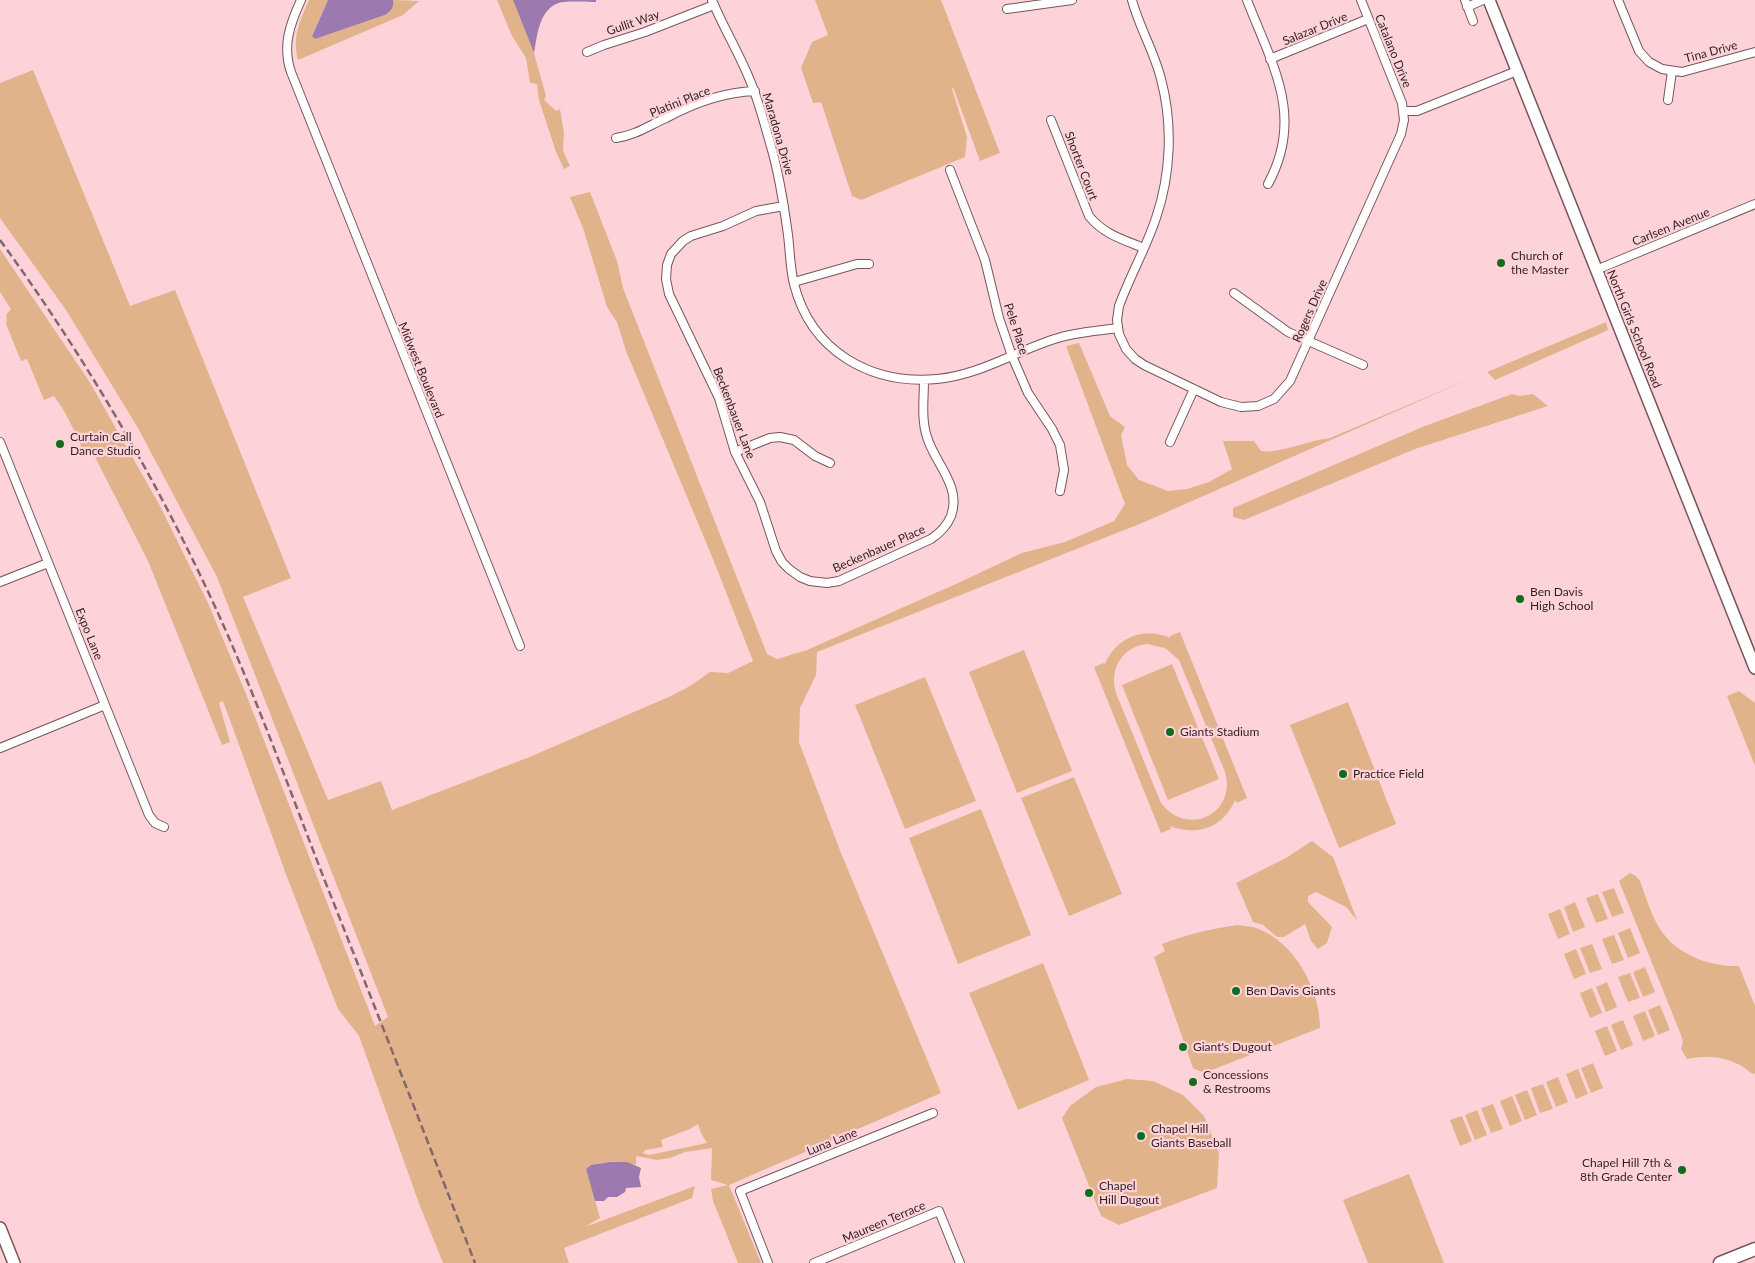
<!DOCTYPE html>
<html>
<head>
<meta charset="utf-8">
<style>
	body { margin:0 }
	canvas { display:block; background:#fdd3d9 }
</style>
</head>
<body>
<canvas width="1755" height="1263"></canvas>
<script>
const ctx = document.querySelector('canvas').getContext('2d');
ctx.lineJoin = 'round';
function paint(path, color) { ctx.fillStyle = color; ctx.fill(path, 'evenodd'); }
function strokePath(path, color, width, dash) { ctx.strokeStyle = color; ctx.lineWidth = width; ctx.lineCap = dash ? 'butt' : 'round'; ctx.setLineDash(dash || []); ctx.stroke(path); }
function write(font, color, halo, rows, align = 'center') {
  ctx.font = font + ' Lato,sans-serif'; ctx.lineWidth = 4.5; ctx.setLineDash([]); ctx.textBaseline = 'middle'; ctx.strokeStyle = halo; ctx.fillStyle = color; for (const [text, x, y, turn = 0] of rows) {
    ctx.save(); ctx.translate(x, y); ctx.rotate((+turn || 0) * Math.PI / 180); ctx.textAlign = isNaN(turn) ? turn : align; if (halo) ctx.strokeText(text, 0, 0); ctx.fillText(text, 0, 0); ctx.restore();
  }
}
paint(new Path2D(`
	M 309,0 L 328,0 L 312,35 L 315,39 L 385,15 L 393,4 L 393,0 L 419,1 L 403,15 L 298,60 C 292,36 300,21 309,0 Z
	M 497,0 L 513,0 L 534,53 L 546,96 L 544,100 L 556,111 L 560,109 L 564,133 L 563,151 L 570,166 L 564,169 L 556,152 L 539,100 L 537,84 L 530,83 L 526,58 L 512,36 Z
	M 815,0 L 941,0 L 1000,153 L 980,161 L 953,87 L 952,89 L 967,137 L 965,157 L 861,200 L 852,196 L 821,102 L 813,103 L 801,68 L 812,42 L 828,35 Z
	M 33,70 L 130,306 L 175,290 L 291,578 L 243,597 L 328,800 L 381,781 L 392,810 L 527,758 L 671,696 L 690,686 L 710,672 L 728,673 L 753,661 L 713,559 L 626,351 L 617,322 L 607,307 L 583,228 L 570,197 L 590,192 L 617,261 L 623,288 L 767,654 L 777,659 L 807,650 L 958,583 L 1022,553 L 1065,542 L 1114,521 L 1125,504 L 1066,346 L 1079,343 L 1110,416 L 1125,427 L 1121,435 L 1127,465 L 1139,480 L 1168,491 L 1187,489 L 1209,482 L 1232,469 L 1223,441 L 1254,441 L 1261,451 C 1278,454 1310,440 1330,438 L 1474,377 L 1142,523 L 817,652 L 816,675 L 800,708 L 799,742 L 841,853 L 941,1093 L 729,1185 L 761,1263 L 738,1263 L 713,1201 L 711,1189 L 728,1185 L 711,1180 L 712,1148 L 685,1152 L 670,1158 L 657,1160 L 636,1156 L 636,1165 C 622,1161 599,1159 586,1169 L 600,1218 L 585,1227 L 695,1186 L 692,1198 L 564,1248 L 569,1263 L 443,1263 L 420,1206 L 359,1036 L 338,1009 L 287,877 L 223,701 L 219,703 L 230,742 L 222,745 L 148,561 L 95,457 L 85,456 C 76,434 68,415 54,396 L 44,400 L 27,359 L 21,361 L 6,324 L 7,320 L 6,315 L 11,309 L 0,292 L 0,249 L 89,381 L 159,504 L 208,603 L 246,694 L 375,1026 L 388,1017 L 217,577 L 138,428 L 66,310 L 0,218 L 0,83 ZM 698,1124 L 701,1133 L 707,1143 L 649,1155 L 643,1153 L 645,1150 L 663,1147 L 661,1140 L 690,1129 Z
	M 1606,322 L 1608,330 L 1495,380 L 1487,372 Z
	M 1512,394 L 1520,396 L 1533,394 L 1548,406 L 1415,449 L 1244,520 L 1233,517 L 1233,508 L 1425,426 Z
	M 1180,632 L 1247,798 L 1237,803 L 1235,800 C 1224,827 1197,837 1170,826 L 1171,829 L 1161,833 L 1094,667 L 1104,663 L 1105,664 C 1116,638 1144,626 1170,638 L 1170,636 ZM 1147,644 L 1165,648 L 1179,660 L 1225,772 C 1237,814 1187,838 1161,803 L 1116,693 C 1109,669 1122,647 1147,644 Z
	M 1024,650 L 1072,771 L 1017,793 L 969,672 Z
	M 1172,664 L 1219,779 L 1168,800 L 1122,685 Z
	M 925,677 L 976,801 L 905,829 L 855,705 Z
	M 1739,691 L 1755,703 L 1755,766 L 1727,696 Z
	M 1348,702 L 1396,824 L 1339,848 L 1290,725 Z
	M 1074,777 L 1122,894 L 1069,916 L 1021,798 Z
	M 981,809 L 1031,935 L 958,964 L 909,838 Z
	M 1312,841 L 1333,857 L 1357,920 L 1346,907 L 1316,892 L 1308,896 L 1308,902 L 1332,927 L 1327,943 L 1318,949 L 1311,941 L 1305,924 L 1284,937 L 1277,937 L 1263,925 L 1253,922 L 1236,883 L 1286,858 Z
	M 1630,873 L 1636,876 L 1640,881 C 1645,895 1650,911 1657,924 C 1672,953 1708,967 1739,966 L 1755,1006 L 1755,1074 C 1749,1073 1747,1069 1742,1066 C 1722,1056 1709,1055 1687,1059 L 1681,1049 L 1683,1042 L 1681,1035 L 1619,881 Z
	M 1614,888 L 1624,913 L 1612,917 L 1602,892 Z
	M 1598,894 L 1608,919 L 1596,923 L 1586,898 Z
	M 1575,902 L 1585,927 L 1573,932 L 1564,907 Z
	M 1560,909 L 1570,934 L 1558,939 L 1548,914 Z
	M 1237,925 C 1243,926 1250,926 1256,928 C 1294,941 1320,989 1320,1028 L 1204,1073 L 1193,1068 L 1154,957 L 1165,951 L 1162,944 C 1187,934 1211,929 1237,925 Z
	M 1630,928 L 1640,953 L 1628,958 L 1618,933 Z
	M 1614,935 L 1624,960 L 1612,964 L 1602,939 Z
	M 1592,944 L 1602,969 L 1590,973 L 1580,948 Z
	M 1576,949 L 1586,974 L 1574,979 L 1564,954 Z
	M 1043,963 L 1089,1080 L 1018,1110 L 969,993 Z
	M 1645,967 L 1655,992 L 1643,997 L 1633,972 Z
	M 1630,973 L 1640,998 L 1628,1002 L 1618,977 Z
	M 1607,982 L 1617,1007 L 1606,1012 L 1596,987 Z
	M 1592,988 L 1602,1013 L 1590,1018 L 1580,993 Z
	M 1660,1005 L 1670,1030 L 1658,1035 L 1648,1010 Z
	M 1645,1011 L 1655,1036 L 1643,1041 L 1633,1016 Z
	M 1623,1020 L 1633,1045 L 1621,1050 L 1611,1025 Z
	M 1607,1026 L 1617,1051 L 1605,1056 L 1595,1031 Z
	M 1593,1063 L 1603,1088 L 1591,1093 L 1581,1068 Z
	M 1578,1069 L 1588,1094 L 1576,1099 L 1566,1074 Z
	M 1558,1077 L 1568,1102 L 1556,1107 L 1546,1082 Z
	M 1127,1079 L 1153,1081 L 1183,1095 L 1204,1116 L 1219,1153 L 1217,1188 L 1119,1225 L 1101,1216 L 1062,1118 L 1070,1106 L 1096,1087 Z
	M 1543,1084 L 1553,1109 L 1540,1113 L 1531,1088 Z
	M 1527,1090 L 1537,1115 L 1525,1120 L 1515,1095 Z
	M 1512,1096 L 1522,1121 L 1510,1126 L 1500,1101 Z
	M 1493,1104 L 1503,1129 L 1491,1133 L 1481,1108 Z
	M 1477,1110 L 1487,1135 L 1475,1140 L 1465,1115 Z
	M 1462,1116 L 1472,1141 L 1460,1146 L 1450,1120 Z
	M 1409,1174 L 1444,1263 L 1368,1263 L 1343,1200 Z`), '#e1b38a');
paint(new Path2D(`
	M 328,0 L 393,0 C 394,8 391,11 385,15 L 315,39 L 312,36 Z
	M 513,0 L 596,0 L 596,2 C 586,2 564,0 556,4 C 539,12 537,36 534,53 Z
	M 609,1162 L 627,1162 L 641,1168 L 639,1177 L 641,1187 L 626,1188 L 625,1192 L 617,1197 L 608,1197 L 604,1201 L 595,1201 L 586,1169 L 591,1165 Z`), '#9c79ae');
const minor = new Path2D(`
	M 301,0 C 290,24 282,46 291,72 L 520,646
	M 712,0 C 723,27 738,51 749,78 C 759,101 765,126 772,150 C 780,178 784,206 788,235 C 790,251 790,268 794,284 C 811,351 870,385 937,379 C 981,375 1017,350 1058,338 C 1077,332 1098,331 1118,328
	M 1132,0 C 1139,27 1154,51 1161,79 C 1173,124 1171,174 1156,218 C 1146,248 1130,276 1119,306 L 1117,320 L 1119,334 L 1126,349 L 1135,359 L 1144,365 L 1221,402 L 1241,407 L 1258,406 L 1274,399 L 1290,381 L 1401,134 L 1404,120 L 1402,103 L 1361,0
	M 1247,0 C 1272,65 1305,116 1268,184
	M 1465,0 L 1473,21
	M 1618,0 L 1639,51 L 1649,62 L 1662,69 L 1682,72 L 1755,52
	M 1467,7 L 1483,0
	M 1007,9 L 1072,0
	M 587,52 L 604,45 L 645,32 L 714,5
	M 1270,59 L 1368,19
	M 1668,100 L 1672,71
	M 1403,111 L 1417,111 L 1517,71
	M 1051,120 L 1089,216 C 1103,234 1124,240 1144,248
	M 616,138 C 636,135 648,126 666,118 C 692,104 725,92 755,91
	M 950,170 L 985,260 L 999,318 L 1012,356 L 1028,393 L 1052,429 L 1060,445 L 1064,470 L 1060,491
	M 784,206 L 756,211 L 723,226 L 691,236 L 683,241 L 671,254 L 667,265 L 666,279 L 669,294 L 719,398 L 735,452 L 760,502 L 776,551 L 782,562 L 789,569 L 800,577 L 810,581 L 827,583 L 839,581 L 931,539 C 940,533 947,526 951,516 C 962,486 935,464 927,437 C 921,419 924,398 924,380
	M 1596,270 L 1755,204
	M 794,282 L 857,264 L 869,264
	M 1234,293 L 1288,332 L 1363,365
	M 0,442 L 149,815 L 155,823 L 164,827
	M 1170,442 L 1194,389
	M 735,452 L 770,438 L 780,437 L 794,440 L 815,456 L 830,463
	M 0,582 L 48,563
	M 0,748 L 105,705
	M 768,1263 L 740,1191 L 933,1113
	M 814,1263 L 939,1211 L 960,1263`);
const secondary = new Path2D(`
	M 1489,0 L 1755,668
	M 0,1228 L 14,1263`);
const primary = new Path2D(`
	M 1720,1263 L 1755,1249`);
strokePath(minor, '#78555a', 10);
strokePath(secondary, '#78555a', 14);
strokePath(primary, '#78555a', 15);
strokePath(minor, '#fff', 8);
strokePath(secondary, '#fff', 11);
strokePath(primary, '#fff', 12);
strokePath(new Path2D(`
	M 0,240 C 78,347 146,461 203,581 C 249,677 285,778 323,876 C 374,1005 425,1134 475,1263`), '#82686c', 2.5, [8, 4]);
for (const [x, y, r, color] of [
	[1501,263,5,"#0e6e1b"],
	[60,444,5,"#0e6e1b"],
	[1520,599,5,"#0e6e1b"],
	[1170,732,5,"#0e6e1b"],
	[1343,774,5,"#0e6e1b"],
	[1236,991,5,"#0e6e1b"],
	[1183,1047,5,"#0e6e1b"],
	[1193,1082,5,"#0e6e1b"],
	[1141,1136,5,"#0e6e1b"],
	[1682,1170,5,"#0e6e1b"],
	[1089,1193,5,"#0e6e1b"]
]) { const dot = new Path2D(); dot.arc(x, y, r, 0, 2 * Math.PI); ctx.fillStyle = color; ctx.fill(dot); strokePath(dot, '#fdd3d9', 2); }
write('12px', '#2e1f21', '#fdd3d9', [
	["Gullit Way",633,23,-19],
	["Salazar Drive",1315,29,-22],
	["Catalano Drive",1393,51,68],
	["Tina Drive",1711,52,-15],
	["Platini Place",680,102,-22],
	["Maradona Drive",778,134,74],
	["Shorter Court",1081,166,69],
	["Carlsen Avenue",1671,227,-22],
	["Rogers Drive",1310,311,-66],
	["Pele Place",1016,329,72],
	["North Girls School Road",1634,329,68],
	["Midwest Boulevard",421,370,68],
	["Beckenbauer Lane",734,413,69],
	["Beckenbauer Place",879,549,-24],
	["Expo Lane",89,634,68],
	["Luna Lane",832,1142,-22],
	["Maureen Terrace",884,1222,-23]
]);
write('12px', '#2e1f21', '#fdd3d9', [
	["Church of",1511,256],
	["the Master",1511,270],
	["Curtain Call",70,437],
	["Dance Studio",70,451],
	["Ben Davis",1530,592],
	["High School",1530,606],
	["Giants Stadium",1180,732],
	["Practice Field",1353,774],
	["Ben Davis Giants",1246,991],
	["Giant's Dugout",1193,1047],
	["Concessions",1203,1075],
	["& Restrooms",1203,1089],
	["Chapel Hill",1151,1129],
	["Giants Baseball",1151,1143],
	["Chapel Hill 7th &",1672,1163,"right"],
	["8th Grade Center",1672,1177,"right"],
	["Chapel",1099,1186],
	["Hill Dugout",1099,1200]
], 'left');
</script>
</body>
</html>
